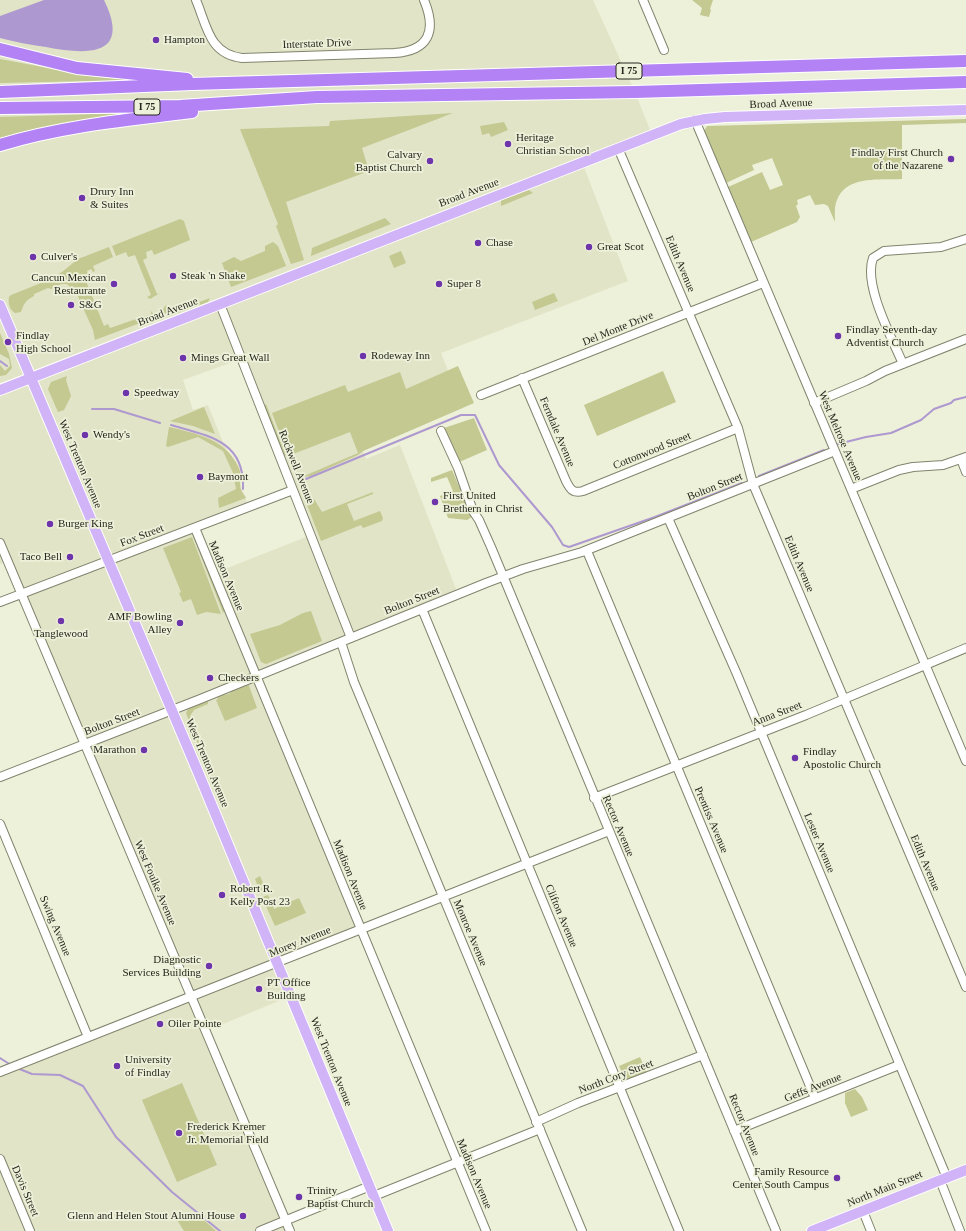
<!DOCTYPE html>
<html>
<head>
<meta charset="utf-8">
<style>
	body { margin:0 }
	canvas { display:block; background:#eef1d9 }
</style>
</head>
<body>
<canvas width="966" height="1231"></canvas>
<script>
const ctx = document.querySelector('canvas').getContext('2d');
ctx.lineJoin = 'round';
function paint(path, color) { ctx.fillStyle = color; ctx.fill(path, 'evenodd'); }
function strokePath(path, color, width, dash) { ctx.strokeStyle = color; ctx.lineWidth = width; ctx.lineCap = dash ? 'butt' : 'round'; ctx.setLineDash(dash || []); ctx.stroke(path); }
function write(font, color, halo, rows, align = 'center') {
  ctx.font = font + ' "Times New Roman",serif'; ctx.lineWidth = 3.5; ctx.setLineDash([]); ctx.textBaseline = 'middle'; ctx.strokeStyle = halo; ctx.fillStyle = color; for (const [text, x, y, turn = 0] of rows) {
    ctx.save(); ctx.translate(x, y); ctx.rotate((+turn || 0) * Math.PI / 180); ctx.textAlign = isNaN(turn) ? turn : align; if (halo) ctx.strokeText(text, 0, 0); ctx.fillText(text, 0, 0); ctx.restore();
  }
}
paint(new Path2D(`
	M 0,0 L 593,0 L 635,92 L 652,135 L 582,162 L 628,281 L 441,353 L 463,408 L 363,451 L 366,459 L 400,445 L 458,594 L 257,676 L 360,929 L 278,963 L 291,996 L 206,1031 L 290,1231 L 0,1231 L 0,1072 L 191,996 L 7,561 L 0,564 ZM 241,359 L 311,535 L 225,569 L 215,575 L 195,528 L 249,507 L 208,405 L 193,410 L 183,380 Z`), '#e1e4c6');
paint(new Path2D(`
	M 692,0 L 713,0 L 710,9 L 711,10 L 709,17 L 700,15 L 702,8 Z
	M 0,59 L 85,75 L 129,78 L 131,80 L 0,83 Z
	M 453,113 L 362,148 L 369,171 L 286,202 L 304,260 L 291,264 L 276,226 L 278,224 L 240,129 L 329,126 L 330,121 Z
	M 95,114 L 133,114 L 0,140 L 0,117 Z
	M 966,119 L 966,123 L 902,125 L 902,179 C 881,180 846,175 837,200 C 834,206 835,215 835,222 L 828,206 L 824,204 L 815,205 L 810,195 L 797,200 L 798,204 L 796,206 L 800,217 L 797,222 L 751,242 L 749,241 L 728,187 L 762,172 L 770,190 L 783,185 L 772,158 L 752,165 L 754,170 L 726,183 L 704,131 L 707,126 Z
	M 504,122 L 508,130 L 491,137 L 489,133 L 482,135 L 480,126 Z
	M 529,190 L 533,193 L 501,206 L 501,200 Z
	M 385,218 L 391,224 L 311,256 L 312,248 Z
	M 180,219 L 184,221 L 190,240 L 154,255 L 152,250 L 146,252 L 147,258 L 143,260 L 157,294 L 160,293 L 150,299 L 147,297 L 151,295 L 135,255 L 128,257 L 126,252 L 116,256 L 112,246 Z
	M 273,242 L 278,246 L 286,266 L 231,287 L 222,263 L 234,257 L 241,261 L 265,251 L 265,246 Z
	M 109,247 L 113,257 L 93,266 L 95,271 L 93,272 L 91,269 L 87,271 L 88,275 L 84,276 L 104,326 L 108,324 L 110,328 L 151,314 L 151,311 L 156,317 L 95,340 L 93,330 L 76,292 L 67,284 L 61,284 L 51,289 L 48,288 L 34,294 L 34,296 C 26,300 24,303 21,312 L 15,313 C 9,309 8,303 9,297 L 11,295 L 46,281 L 62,272 L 78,259 Z
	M 401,251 L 406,263 L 394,268 L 389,256 Z
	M 554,293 L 558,301 L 535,310 L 532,302 Z
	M 210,298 L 208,302 L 167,317 L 165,315 Z
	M 196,299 L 197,301 L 164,314 L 163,309 L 166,305 L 169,310 Z
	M 0,333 L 9,354 L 12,368 L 6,375 L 0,376 L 0,365 L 5,371 L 10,366 L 9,359 L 0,354 Z
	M 458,366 L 474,403 L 363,451 L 358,455 L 311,476 L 304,477 L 306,485 L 301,488 L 297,479 L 358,453 L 350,432 L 288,456 L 272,413 L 345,385 L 348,392 L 400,372 L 406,389 Z
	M 663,371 L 676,402 L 597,436 L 584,405 Z
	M 67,376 L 66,380 L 71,396 L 64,410 L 58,412 L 48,389 L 51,382 Z
	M 266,404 L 286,456 L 284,455 L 264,406 Z
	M 204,407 L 215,434 L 193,426 L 170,421 Z
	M 474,418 L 487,450 L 457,463 L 444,428 Z
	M 169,427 C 198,434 226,439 239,468 C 242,475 239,483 241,490 C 242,493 245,495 246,498 L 219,508 L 218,498 L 236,489 L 233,473 L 223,451 L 198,437 L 168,447 L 166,446 Z
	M 452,470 L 472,517 L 467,520 L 448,518 L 440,496 L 453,491 L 447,477 L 431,482 L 431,478 Z
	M 373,492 L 373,494 L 347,504 L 354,521 L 380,511 L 383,518 L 382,521 L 363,528 L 361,525 L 321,541 L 306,502 L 314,499 L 322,512 Z
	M 193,536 L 194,536 L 225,610 L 223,613 Z
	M 192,537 L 221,614 L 206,612 L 197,615 L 191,599 L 183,602 L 179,593 L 181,592 L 163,548 Z
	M 311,611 L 322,641 L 266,664 L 261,662 L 250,634 L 280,625 L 303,613 Z
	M 248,683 L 257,708 L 225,721 L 216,700 L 218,699 L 217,696 L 229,694 L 235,688 Z
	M 208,701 L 208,704 L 194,710 L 190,716 L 200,741 L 198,744 L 186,713 L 188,709 Z
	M 260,876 L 267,892 L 261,894 L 255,879 Z
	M 268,895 L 274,909 L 299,898 L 306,913 L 275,926 L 262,897 Z
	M 640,1057 L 647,1073 L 626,1082 L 619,1066 Z
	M 182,1083 L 217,1165 L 177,1182 L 142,1100 Z
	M 855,1089 L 862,1097 L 868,1110 L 851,1117 L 845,1103 L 845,1093 Z
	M 196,1213 L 216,1231 L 184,1231 L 177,1220 Z`), '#c4c891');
paint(new Path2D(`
	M 44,0 L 104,0 C 132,57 87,55 46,47 C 30,45 15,42 0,38 L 0,16 Z`), '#ae98d0');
strokePath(new Path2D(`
	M 0,361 L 7,366
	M 92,409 L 114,409 L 160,423
	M 171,425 C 209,436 245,441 243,489
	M 838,444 L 866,437 L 891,433 L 921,420 L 934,409 L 951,403 L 954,400 L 966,397
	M 759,476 L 824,450
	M 306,479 L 461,415 L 475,415 L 499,465 L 552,527 L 563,545 L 569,547 L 655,517 L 742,483
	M 0,1058 L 11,1065
	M 17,1068 L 32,1074 L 60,1075 L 83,1086 L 116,1137 L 172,1192 L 220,1231`), '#ae98d0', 2);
const minor = new Path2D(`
	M 196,0 C 207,26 209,54 242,58 L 394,53 C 429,51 437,31 424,0
	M 643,0 L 664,50
	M 695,120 L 966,761
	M 618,148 L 738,428 L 753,484 L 966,987
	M 220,304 L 351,638
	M 903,364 C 892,338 863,285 873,258 L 884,251 L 941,247 L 966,239
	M 522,378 L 566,481 C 570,489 573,494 583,491 L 738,428
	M 481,395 L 763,283
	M 814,403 L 866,381 L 885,371 L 966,339
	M 441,431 L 458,468 L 473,511 L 479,520 L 491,547 L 776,1231
	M 961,459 L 966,472
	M 851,489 L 899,470 L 913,467 L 943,465 L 966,457
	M 668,518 L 736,672 L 947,1178
	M 195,528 L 486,1231
	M 0,543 L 290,1231
	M 587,551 L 815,1098
	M 0,602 L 293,490
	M 422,609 L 679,1231
	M 341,642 L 354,682 L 582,1231
	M 0,777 L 198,700 L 486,583 L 523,569 L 582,552 L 835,451
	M 594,798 L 806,715 L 966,648
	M 0,824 L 88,1037
	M 0,1072 L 609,831
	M 536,1122 L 578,1103 L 703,1055
	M 734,1131 L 899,1065
	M 0,1159 L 30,1231
	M 940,1180 L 960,1231
	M 374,1196 L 540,1129
	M 863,1211 L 871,1231
	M 260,1231 L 370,1186`);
const major = new Path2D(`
	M 0,305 L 198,772 L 388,1231
	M 0,390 L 681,124 L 705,119 L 725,117 L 966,110
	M 812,1231 L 966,1170`);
const highway = new Path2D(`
	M 0,49 L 77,68 L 187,79
	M 0,92 L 192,84 L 966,61
	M 0,108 L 180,106 L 317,97 L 635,92 L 966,82
	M 0,145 C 62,126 127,120 192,112`);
strokePath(minor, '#82846e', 10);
strokePath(major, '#fff', 12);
strokePath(highway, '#fff', 14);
strokePath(minor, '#fff', 8);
strokePath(major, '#d1b4f8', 10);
strokePath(highway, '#b382f4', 12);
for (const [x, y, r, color] of [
	[156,40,4,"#6e34aa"],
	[508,144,4,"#6e34aa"],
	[951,159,4,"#6e34aa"],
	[430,161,4,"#6e34aa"],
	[82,198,4,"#6e34aa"],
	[478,243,4,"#6e34aa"],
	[589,247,4,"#6e34aa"],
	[33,257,4,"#6e34aa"],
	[173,276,4,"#6e34aa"],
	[114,284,4,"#6e34aa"],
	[439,284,4,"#6e34aa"],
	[71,305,4,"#6e34aa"],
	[838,336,4,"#6e34aa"],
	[8,342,4,"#6e34aa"],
	[363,356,4,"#6e34aa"],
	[183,358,4,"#6e34aa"],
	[126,393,4,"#6e34aa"],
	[85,435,4,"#6e34aa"],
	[200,477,4,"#6e34aa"],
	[435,502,4,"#6e34aa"],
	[50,524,4,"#6e34aa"],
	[70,557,4,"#6e34aa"],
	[61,621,4,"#6e34aa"],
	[180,623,4,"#6e34aa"],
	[210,678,4,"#6e34aa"],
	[144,750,4,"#6e34aa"],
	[795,758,4,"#6e34aa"],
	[222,895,4,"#6e34aa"],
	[209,966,4,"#6e34aa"],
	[259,989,4,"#6e34aa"],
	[160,1024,4,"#6e34aa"],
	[117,1066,4,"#6e34aa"],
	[179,1133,4,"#6e34aa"],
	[837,1178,4,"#6e34aa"],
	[299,1197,4,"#6e34aa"],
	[243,1216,4,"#6e34aa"]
]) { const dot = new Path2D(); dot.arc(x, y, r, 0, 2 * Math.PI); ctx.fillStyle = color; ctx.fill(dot); strokePath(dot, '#eef1d9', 1.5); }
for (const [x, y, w] of [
	[629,71,26],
	[147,107,26]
]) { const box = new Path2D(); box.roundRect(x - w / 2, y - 8, w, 16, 3); ctx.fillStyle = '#eef1d9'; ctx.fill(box); strokePath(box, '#26271e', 1); }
write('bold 10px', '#26271e', null, [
	["I 75",629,71],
	["I 75",147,107]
]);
write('11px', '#26271e', '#eef1d9', [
	["Hampton",164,40],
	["Heritage",516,138],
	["Christian School",516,151],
	["Findlay First Church",943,153,"right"],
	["of the Nazarene",943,166,"right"],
	["Calvary",422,155,"right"],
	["Baptist Church",422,168,"right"],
	["Drury Inn",90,192],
	["& Suites",90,205],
	["Chase",486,243],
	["Great Scot",597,247],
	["Culver's",41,257],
	["Steak 'n Shake",181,276],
	["Cancun Mexican",106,278,"right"],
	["Restaurante",106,291,"right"],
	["Super 8",447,284],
	["S&G",79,305],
	["Findlay Seventh-day",846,330],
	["Adventist Church",846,343],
	["Findlay",16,336],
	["High School",16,349],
	["Rodeway Inn",371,356],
	["Mings Great Wall",191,358],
	["Speedway",134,393],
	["Wendy's",93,435],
	["Baymont",208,477],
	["First United",443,496],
	["Brethern in Christ",443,509],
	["Burger King",58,524],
	["Taco Bell",62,557,"right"],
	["AMF Bowling",172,617,"right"],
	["Alley",172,630,"right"],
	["Tanglewood",61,634,"center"],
	["Checkers",218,678],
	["Marathon",136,750,"right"],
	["Findlay",803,752],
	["Apostolic Church",803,765],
	["Robert R.",230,889],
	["Kelly Post 23",230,902],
	["Diagnostic",201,960,"right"],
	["Services Building",201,973,"right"],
	["PT Office",267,983],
	["Building",267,996],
	["Oiler Pointe",168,1024],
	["University",125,1060],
	["of Findlay",125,1073],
	["Frederick Kremer",187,1127],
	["Jr. Memorial Field",187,1140],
	["Family Resource",829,1172,"right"],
	["Center South Campus",829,1185,"right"],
	["Trinity",307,1191],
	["Baptist Church",307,1204],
	["Glenn and Helen Stout Alumni House",235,1216,"right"]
], 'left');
write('11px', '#26271e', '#eef1d9', [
	["Interstate Drive",317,44,-2],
	["Broad Avenue",781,104,-2],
	["Broad Avenue",469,193,-21],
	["Edith Avenue",680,264,67],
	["Broad Avenue",168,312,-21],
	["Del Monte Drive",618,329,-22],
	["Ferndale Avenue",557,432,67],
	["West Melrose Avenue",840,436,67],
	["Cottonwood Street",652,451,-22],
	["West Trenton Avenue",80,464,67],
	["Rockwell Avenue",296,467,68],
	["Bolton Street",715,487,-22],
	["Fox Street",142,536,-21],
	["Edith Avenue",799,564,67],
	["Madison Avenue",226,576,67],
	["Bolton Street",412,601,-22],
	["Anna Street",777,714,-21],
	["Bolton Street",112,722,-21],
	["West Trenton Avenue",207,763,67],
	["Prentiss Avenue",711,820,67],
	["Rector Avenue",618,826,67],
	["Lester Avenue",819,843,67],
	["Edith Avenue",925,863,67],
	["Madison Avenue",350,875,68],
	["West Foulke Avenue",155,883,67],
	["Clifton Avenue",561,916,67],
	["Swing Avenue",55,926,67],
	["Monroe Avenue",470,933,67],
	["Morey Avenue",300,942,-22],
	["West Trenton Avenue",331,1062,68],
	["North Cory Street",616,1077,-21],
	["Geffs Avenue",813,1088,-22],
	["Rector Avenue",744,1125,68],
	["Madison Avenue",474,1174,67],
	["North Main Street",885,1189,-22],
	["Davis Street",25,1191,67]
]);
</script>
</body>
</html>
